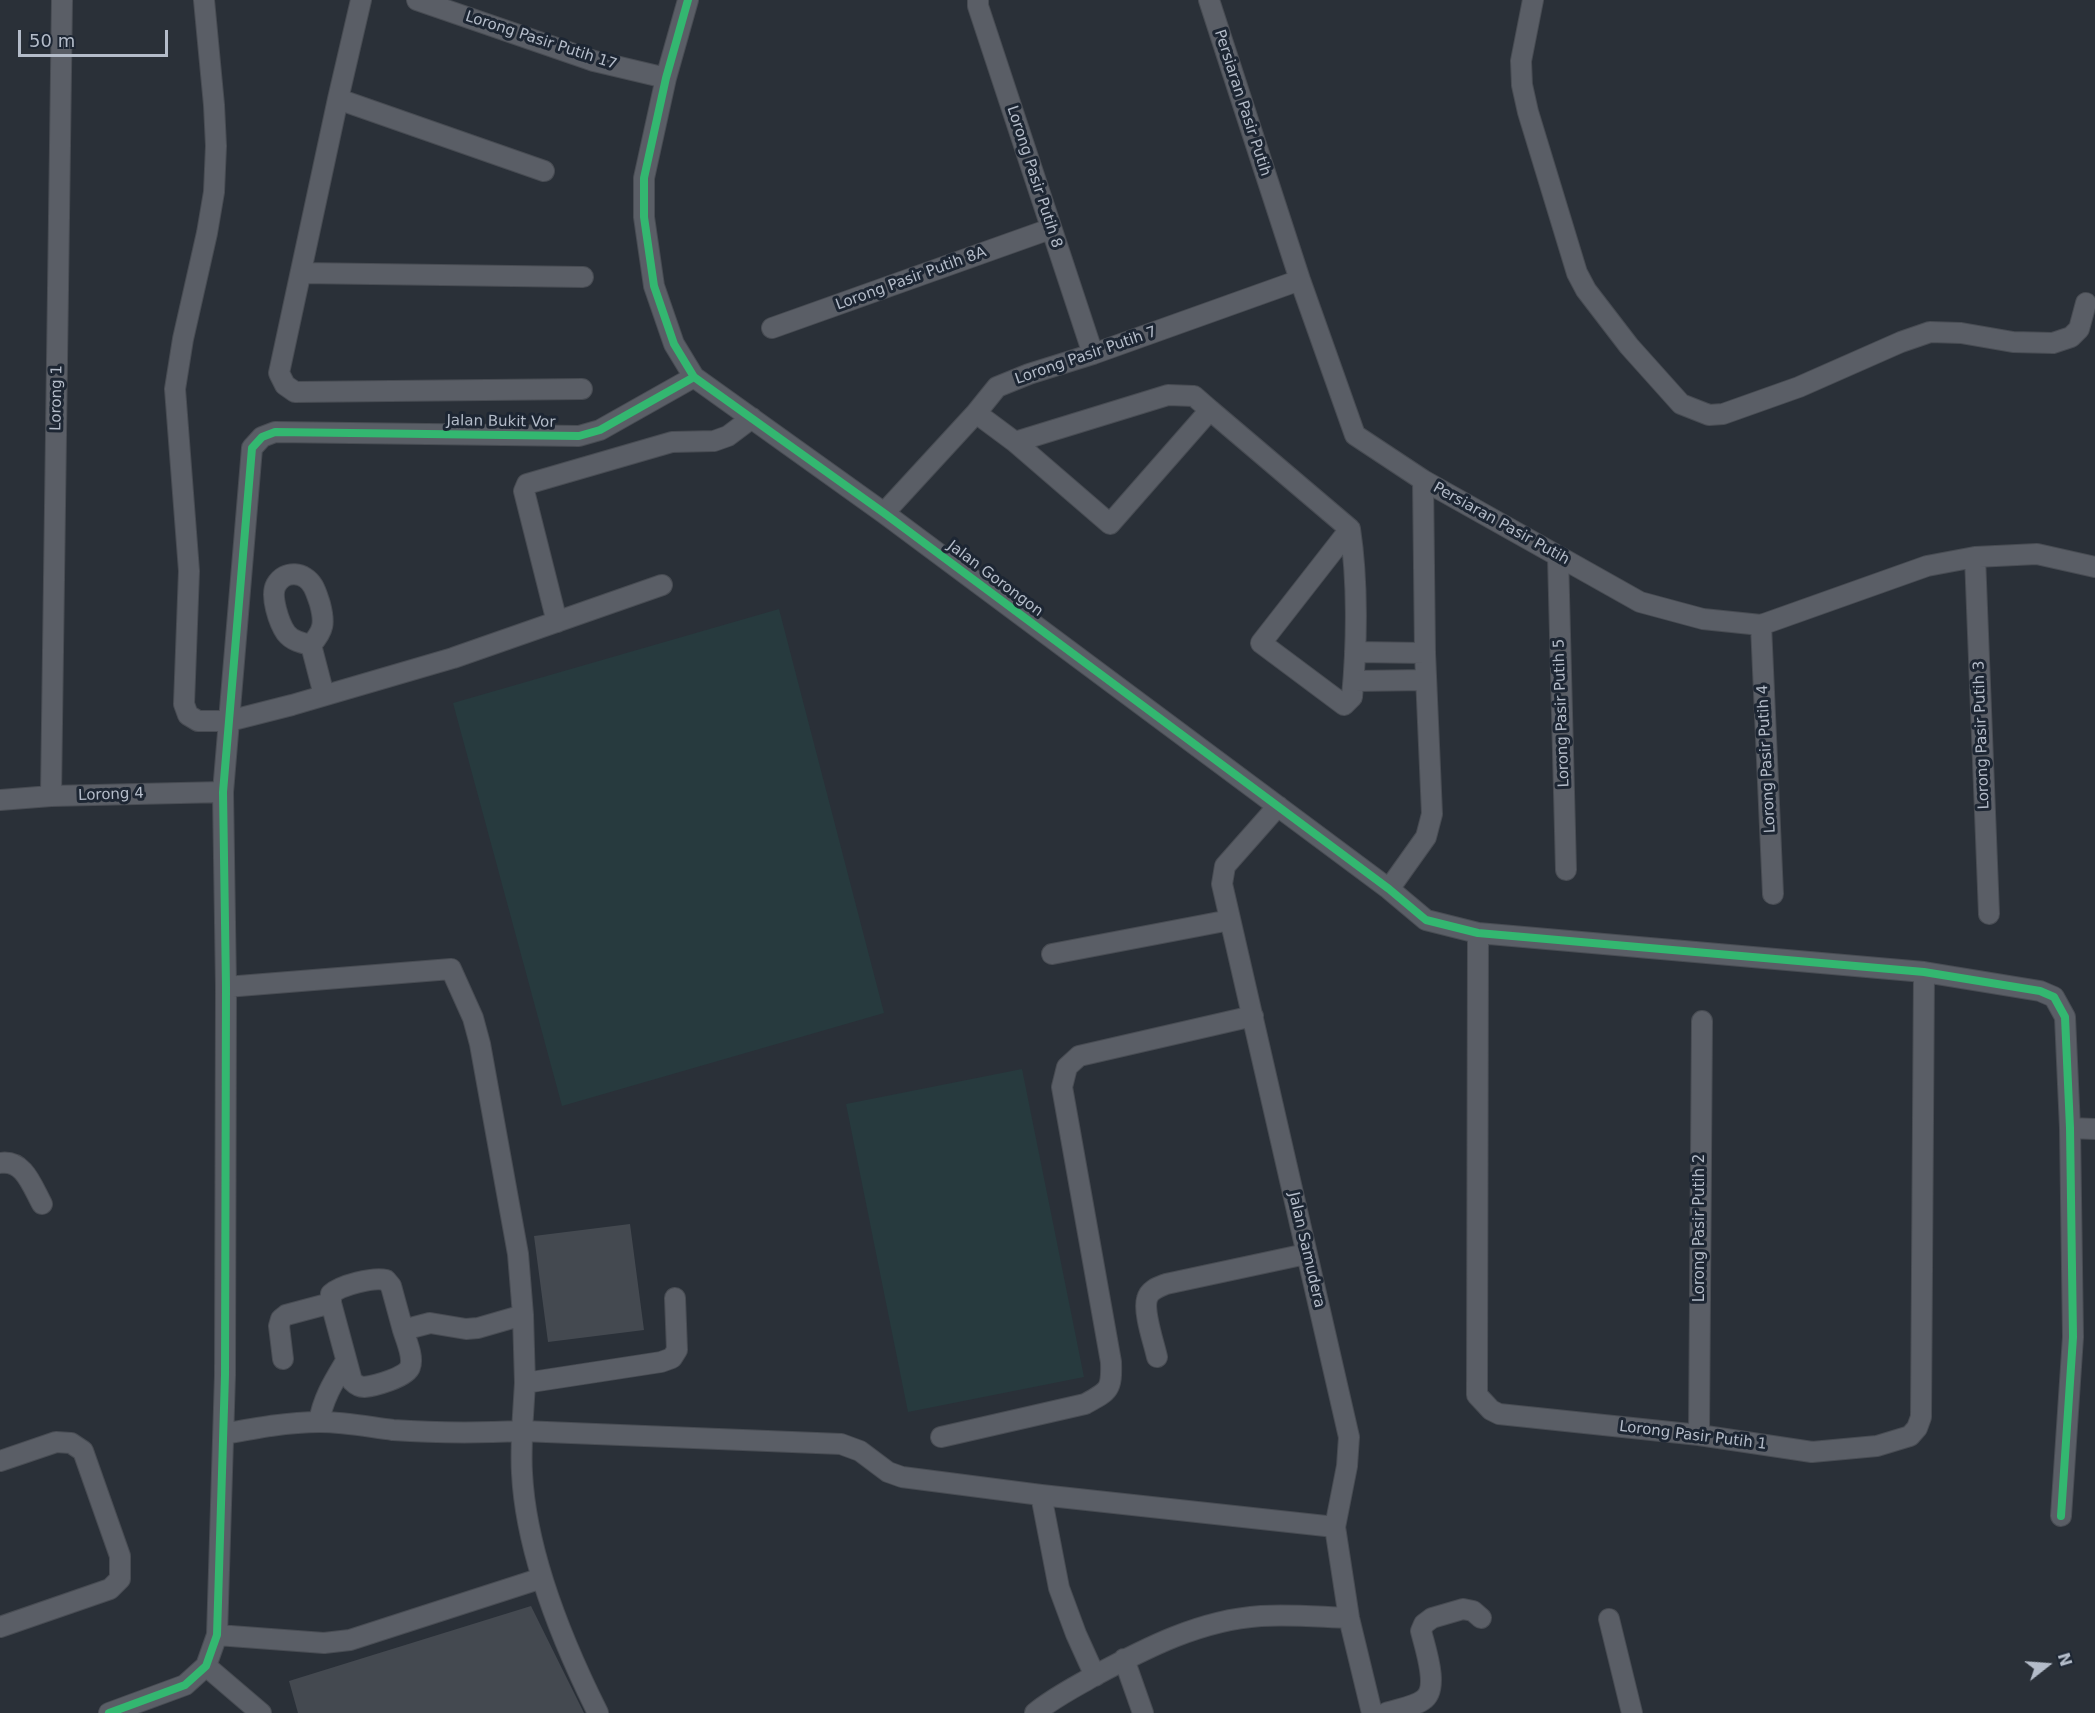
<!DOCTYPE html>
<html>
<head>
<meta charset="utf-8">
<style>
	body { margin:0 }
	#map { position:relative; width:2095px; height:1713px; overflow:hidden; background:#2a3038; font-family:"DejaVu Sans",sans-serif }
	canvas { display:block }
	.north { position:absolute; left:2017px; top:1635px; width:60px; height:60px; -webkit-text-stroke:4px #1d2633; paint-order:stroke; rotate:73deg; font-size:16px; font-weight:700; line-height:24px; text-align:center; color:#b4bcc9 }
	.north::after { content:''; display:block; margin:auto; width:21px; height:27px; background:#b4bcc9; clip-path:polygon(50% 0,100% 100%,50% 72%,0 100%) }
	.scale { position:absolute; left:18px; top:30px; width:150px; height:27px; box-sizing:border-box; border:3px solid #b4bcc9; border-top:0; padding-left:8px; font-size:18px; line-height:21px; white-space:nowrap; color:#b4bcc9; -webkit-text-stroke:4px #1d2633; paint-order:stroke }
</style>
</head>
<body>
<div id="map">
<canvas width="2095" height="1713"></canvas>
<div class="north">N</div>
<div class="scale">50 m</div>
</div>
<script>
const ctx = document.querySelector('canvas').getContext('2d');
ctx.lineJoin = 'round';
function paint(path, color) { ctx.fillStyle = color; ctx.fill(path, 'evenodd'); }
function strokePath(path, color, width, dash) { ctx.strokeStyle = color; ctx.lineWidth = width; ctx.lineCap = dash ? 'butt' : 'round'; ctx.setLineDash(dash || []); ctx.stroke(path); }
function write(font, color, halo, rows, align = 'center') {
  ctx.font = font + ' "DejaVu Sans",sans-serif'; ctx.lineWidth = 6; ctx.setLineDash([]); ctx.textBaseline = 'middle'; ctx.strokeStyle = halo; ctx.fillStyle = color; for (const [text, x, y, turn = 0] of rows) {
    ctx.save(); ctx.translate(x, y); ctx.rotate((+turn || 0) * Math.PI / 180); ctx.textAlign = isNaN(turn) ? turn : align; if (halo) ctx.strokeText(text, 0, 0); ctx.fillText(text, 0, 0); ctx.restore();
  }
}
paint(new Path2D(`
	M 779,609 L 884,1013 L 562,1106 L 453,703 Z
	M 1022,1069 L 1084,1377 L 908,1412 L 846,1104 Z`), '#273a3e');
paint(new Path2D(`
	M 630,1224 L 644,1330 L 548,1342 L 534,1236 Z
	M 531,1606 L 584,1713 L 298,1713 L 289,1681 Z`), '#444950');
const minor = new Path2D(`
	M 204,0 L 214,105 L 216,146 L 214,192 L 207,233 L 183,339 L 175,389 L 189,571 L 184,704 L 188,715 L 198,721 L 229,721 L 292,705 L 453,658 L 662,585
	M 361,0 L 338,99 L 279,373 L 285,385 L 295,392 L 582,389
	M 417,0 L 594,61 L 666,78
	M 688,0 L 666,78 L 644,178 L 644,217 L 654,286 L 674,344 L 694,377 L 884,513 L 1389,889 L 1426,920 L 1478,933 L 1924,972 L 2040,991 L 2054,997 L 2065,1017 L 2070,1128 L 2073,1337 L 2061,1516
	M 978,0 L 978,6 L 1093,354
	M 1209,0 L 1300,280 L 1355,435 L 1423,480 L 1640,602 L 1703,619 L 1761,625 L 1927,566 L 1975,557 L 2037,554 L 2095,567
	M 1533,0 L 1521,61 L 1522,85 L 1528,112 L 1577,273 L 1586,290 L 1629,346 L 1681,404 L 1709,415 L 1723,414 L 1799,387 L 1901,342 L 1930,332 L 1961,333 L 2013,342 L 2053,343 L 2071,337 L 2079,329 L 2086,303
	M 338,99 L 544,171
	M 301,273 L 583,277
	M 772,328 L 1050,229
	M 976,413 L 1015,442 L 1110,524 L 1210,410 L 1350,529 L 1261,643 L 1344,705 L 1352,697 C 1357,645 1358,581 1350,529
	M 1015,442 L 1168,395 L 1194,396 L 1210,410
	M 884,513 L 976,413 L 997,387 L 1029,374 L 1093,354 L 1300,280
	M 1558,556 L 1566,870
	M 1975,557 L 1989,914
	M 557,622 L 524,491 L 527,484 L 672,442 L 714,441 L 728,436 L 752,418
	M 1761,625 L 1773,894
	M 311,645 C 324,630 325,623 320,604 C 318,598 316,591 313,586 C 305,572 285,569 276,585 C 270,596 279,623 286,633 C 292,641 302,643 311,645 L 324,695
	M 1355,652 L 1425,653
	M 1354,681 L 1426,680
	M 51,796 L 62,0
	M 0,800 L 51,796 L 223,792
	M 1278,806 L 1225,866 L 1222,884 L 1349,1437 L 1347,1466 L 1335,1527 L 1349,1618 L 1372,1713
	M 1389,889 L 1426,837 L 1432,814 L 1425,653 L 1423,480
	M 1478,933 L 1477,1395 L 1491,1410 L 1499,1414 L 1699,1435 L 1812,1452 L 1877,1446 L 1910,1436 L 1917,1428 L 1921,1417 L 1924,972
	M 1052,954 L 1230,920
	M 226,987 L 451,969 L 473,1018 L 480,1044 L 518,1254 L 523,1315 L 525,1383 L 522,1431 L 841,1444 L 860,1451 L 888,1472 L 902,1477 L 1041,1495 L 1335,1527
	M 2070,1128 L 2095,1129
	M 0,1163 C 24,1159 32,1186 42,1204
	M 403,1330 L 391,1286 L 386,1280 C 373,1277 341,1285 331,1294 L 331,1303 L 352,1381 C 355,1384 359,1387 364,1387 C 375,1386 407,1377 410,1367 C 414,1357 406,1340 403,1330 L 430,1323 L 466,1329 L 478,1328 L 523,1315
	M 1157,1357 C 1154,1343 1143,1312 1147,1299 C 1149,1290 1158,1287 1166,1284 L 1306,1254
	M 283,1359 L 279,1326 L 281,1319 L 286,1315 L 331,1303
	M 525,1383 L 661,1362 L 672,1358 L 677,1350 L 675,1298
	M 319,1422 C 323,1398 334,1381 346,1361
	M 224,1434 C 256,1428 288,1422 320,1422 C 345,1422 369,1427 393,1430 C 436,1433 479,1433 522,1431 C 522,1445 521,1459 522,1473 C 526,1554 562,1641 598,1713
	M 1699,1435 L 1702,1021
	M 941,1437 L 1085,1404 C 1109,1391 1112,1390 1111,1362 L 1062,1087 L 1067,1067 L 1079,1056 L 1253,1016
	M 0,1461 L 56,1442 L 71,1443 L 83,1451 L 120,1556 L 120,1579 L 110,1589 L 0,1627
	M 1041,1495 L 1059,1588 L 1076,1634 L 1095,1676
	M 1609,1619 L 1632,1713
	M 217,1635 L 324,1643 L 350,1640 L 542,1578
	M 1124,1659 L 1143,1713
	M 206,1666 L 261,1713
	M 109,1713 L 185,1685 L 206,1666 L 217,1635 L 225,1375 L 226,987 L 223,792 L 252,448 L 262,437 L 275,432 L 579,436 L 600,430 L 694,377
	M 1035,1713 C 1053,1698 1073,1688 1094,1676 C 1146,1648 1200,1620 1261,1616 C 1290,1614 1320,1617 1349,1618
	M 1386,1713 C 1397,1709 1414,1707 1423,1700 C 1440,1689 1425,1648 1421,1631 L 1424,1624 L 1432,1618 L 1463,1609 L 1473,1611 L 1481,1618`);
strokePath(minor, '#484c53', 22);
strokePath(minor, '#5a5e66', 20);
strokePath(new Path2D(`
	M 688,0 L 666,78 L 644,178 L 644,217 L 654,286 L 674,344 L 694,377 L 884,513 L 1389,889 L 1426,920 L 1478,933 L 1924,972 L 2040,991 L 2054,997 L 2065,1017 L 2070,1128 L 2073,1337 L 2061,1516
	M 109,1713 L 185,1685 L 206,1666 L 217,1635 L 225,1375 L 226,987 L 223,792 L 252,448 L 262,437 L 275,432 L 579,436 L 600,430 L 694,377`), '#33b770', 8);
write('15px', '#b4bcc9', '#1d2633', [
	["Lorong Pasir Putih 17",541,41,18],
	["Persiaran Pasir Putih",1242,103,72],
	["Lorong Pasir Putih 8",1034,177,72],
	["Lorong Pasir Putih 8A",911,279,-20],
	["Lorong Pasir Putih 7",1086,356,-19],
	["Lorong 1",57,398,-89],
	["Jalan Bukit Vor",501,422,1],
	["Persiaran Pasir Putih",1501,524,29],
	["Jalan Gorongon",995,579,37],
	["Lorong Pasir Putih 5",1562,713,-92],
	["Lorong Pasir Putih 3",1982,735,-92],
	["Lorong Pasir Putih 4",1767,759,-93],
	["Lorong 4",111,795,-2],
	["Lorong Pasir Putih 2",1700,1228,-90],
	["Jalan Samudera",1306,1250,77],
	["Lorong Pasir Putih 1",1693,1436,7]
]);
</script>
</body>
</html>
